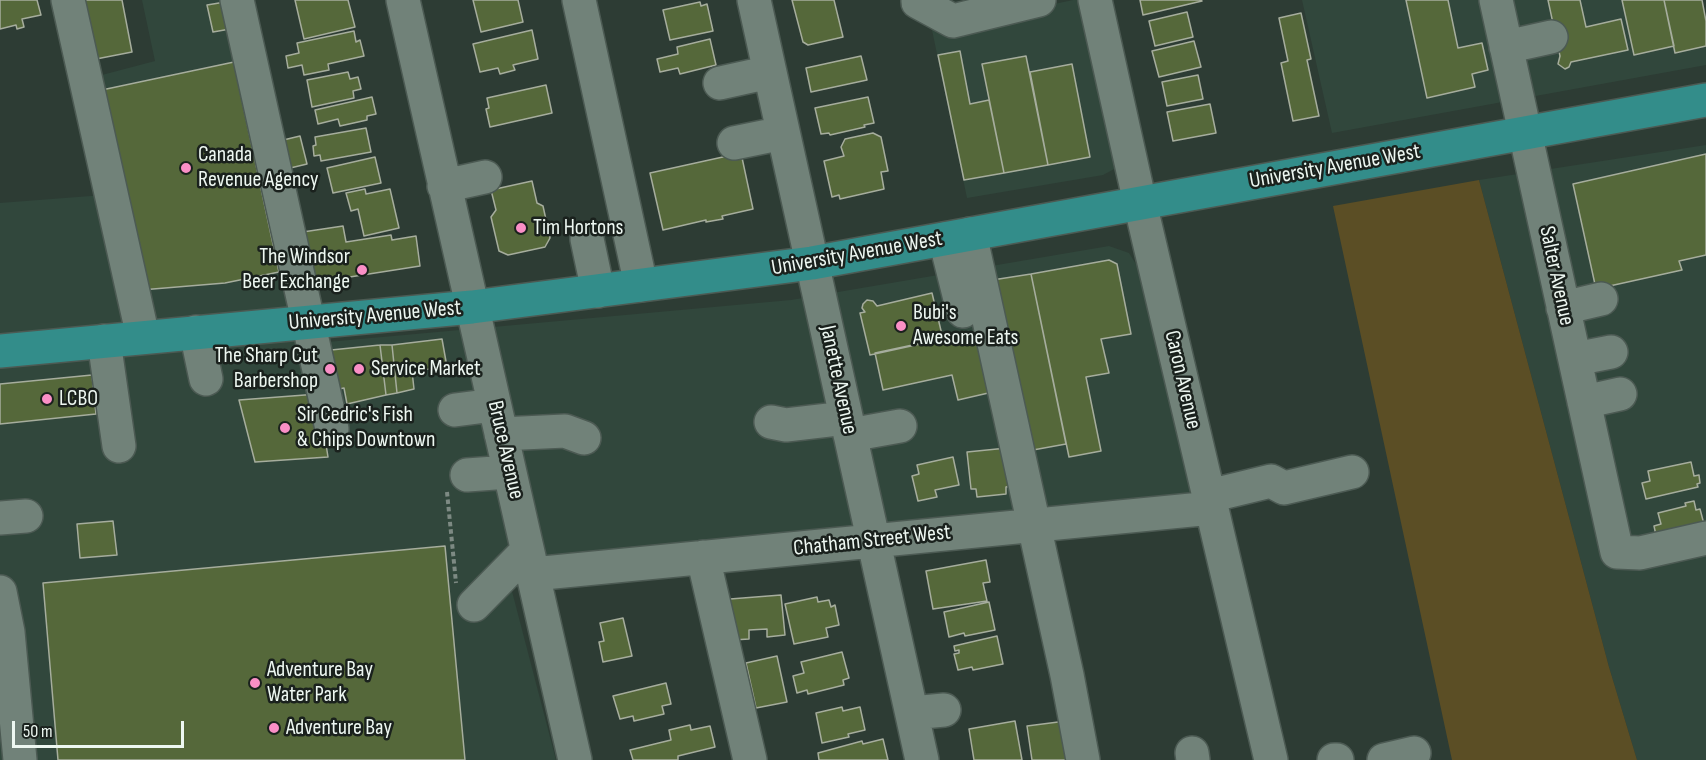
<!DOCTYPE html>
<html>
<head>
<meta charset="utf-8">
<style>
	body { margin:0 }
	#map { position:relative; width:1706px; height:760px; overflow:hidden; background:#2d3c34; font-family:"Sofia Sans Condensed",sans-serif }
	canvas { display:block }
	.scale { position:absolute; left:12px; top:721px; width:172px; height:27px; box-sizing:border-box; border:3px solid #edf7f1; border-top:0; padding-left:8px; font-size:18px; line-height:21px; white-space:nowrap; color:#edf7f1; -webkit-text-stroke:4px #1a211d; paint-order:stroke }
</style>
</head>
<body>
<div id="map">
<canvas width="1706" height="760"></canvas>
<div class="scale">50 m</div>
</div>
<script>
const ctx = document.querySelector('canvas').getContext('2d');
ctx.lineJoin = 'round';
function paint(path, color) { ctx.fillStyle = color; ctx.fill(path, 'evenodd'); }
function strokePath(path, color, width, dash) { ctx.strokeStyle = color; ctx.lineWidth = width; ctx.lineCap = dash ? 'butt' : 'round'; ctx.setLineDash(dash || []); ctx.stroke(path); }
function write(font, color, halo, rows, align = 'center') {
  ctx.font = font + ' "Sofia Sans Condensed",sans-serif'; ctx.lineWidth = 5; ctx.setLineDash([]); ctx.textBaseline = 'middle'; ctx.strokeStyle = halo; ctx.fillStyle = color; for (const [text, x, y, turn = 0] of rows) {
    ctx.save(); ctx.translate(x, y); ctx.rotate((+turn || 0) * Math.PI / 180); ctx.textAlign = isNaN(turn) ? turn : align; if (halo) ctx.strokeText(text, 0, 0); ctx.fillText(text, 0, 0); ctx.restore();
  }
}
paint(new Path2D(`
	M 142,0 L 231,0 L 305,344 L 791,300 L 1109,246 L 1129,253 L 1139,269 L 1196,500 L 566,558 L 502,553 L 556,760 L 0,760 L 0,203 L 104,195 L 79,81 L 155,61 Z
	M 1073,0 L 1083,0 L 1116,168 L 1103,175 L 967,198 L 932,30 Z
	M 1302,0 L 1702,0 L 1706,21 L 1706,65 L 1332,133 Z
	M 1706,145 L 1706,760 L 1637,760 L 1609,667 L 1479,180 Z`), '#31473c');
paint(new Path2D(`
	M 1479,180 L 1609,667 L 1637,760 L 1452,760 L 1333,206 Z`), '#5b4e25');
const building = new Path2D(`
	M 0,0 L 37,0 L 41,15 L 22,19 L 24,27 L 17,29 L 16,25 L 0,29 Z
	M 79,0 L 122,0 L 132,52 L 91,60 Z
	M 295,0 L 348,0 L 355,27 L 304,39 Z
	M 473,0 L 518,0 L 523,22 L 481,32 Z
	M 792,0 L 834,0 L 843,37 L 808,45 L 803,42 Z
	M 1140,0 L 1201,0 L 1202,1 L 1143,15 Z
	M 1406,0 L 1448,0 L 1458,48 L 1482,43 L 1488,70 L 1472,74 L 1475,87 L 1427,98 Z
	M 1548,0 L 1580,0 L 1586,27 L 1621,19 L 1628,50 L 1571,62 L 1569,67 L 1565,69 L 1558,64 L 1560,56 Z
	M 1622,0 L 1664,0 L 1674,46 L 1634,55 Z
	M 1664,0 L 1702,0 L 1706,21 L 1706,46 L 1675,53 Z
	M 225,2 L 230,29 L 213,32 L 207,5 Z
	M 700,2 L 701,6 L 707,4 L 713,31 L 670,40 L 663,10 Z
	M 1187,12 L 1193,37 L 1155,46 L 1149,21 Z
	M 1301,13 L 1311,59 L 1307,60 L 1319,116 L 1293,121 L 1281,63 L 1288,61 L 1279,18 Z
	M 532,30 L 538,59 L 513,65 L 515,70 L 500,74 L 498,68 L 480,72 L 473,44 Z
	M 354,31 L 356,42 L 360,40 L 364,56 L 328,64 L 329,70 L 304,75 L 302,65 L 288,68 L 286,56 L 299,53 L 297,43 Z
	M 710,39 L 716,65 L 680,74 L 678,68 L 660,72 L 657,59 L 678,54 L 677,47 Z
	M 1194,41 L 1201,67 L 1159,77 L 1152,51 Z
	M 960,51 L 970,104 L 989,100 L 1004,173 L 964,180 L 938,55 Z
	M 861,56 L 867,80 L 811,92 L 806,68 Z
	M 1026,56 L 1048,165 L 1004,173 L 982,64 Z
	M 234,62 L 279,272 L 225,283 L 141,290 L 97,91 Z
	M 1072,64 L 1090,157 L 1048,165 L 1030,72 Z
	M 348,72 L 350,79 L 358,77 L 361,89 L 353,91 L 354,98 L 312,107 L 307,80 Z
	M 1198,75 L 1203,99 L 1167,106 L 1162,82 Z
	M 546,85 L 552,113 L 490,127 L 486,109 L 489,108 L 487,98 Z
	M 372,97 L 376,114 L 367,116 L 367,120 L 340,126 L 338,119 L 318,124 L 315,110 Z
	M 868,97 L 874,123 L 864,125 L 865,127 L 830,135 L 829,133 L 821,134 L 815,108 Z
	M 1210,104 L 1216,133 L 1173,141 L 1167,112 Z
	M 366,128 L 371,152 L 321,161 L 320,155 L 314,156 L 313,146 L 316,145 L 315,137 Z
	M 873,133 L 881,137 L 888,171 L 881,172 L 884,189 L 840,199 L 839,195 L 832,197 L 824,161 L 844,156 L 841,147 L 845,139 Z
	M 300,136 L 307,164 L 282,170 L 275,142 Z
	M 741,153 L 753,209 L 722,216 L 723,219 L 706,222 L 706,220 L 663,230 L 650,173 Z
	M 1706,154 L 1706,255 L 1679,261 L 1682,270 L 1596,289 L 1573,184 Z
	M 375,157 L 381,183 L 333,193 L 327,168 Z
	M 532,181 L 537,203 L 543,206 L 550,238 L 545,247 L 508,255 L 499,251 L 491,217 L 496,210 L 491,190 Z
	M 365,189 L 366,194 L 390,189 L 399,228 L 364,236 L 358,209 L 351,211 L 346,193 Z
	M 343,226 L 346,242 L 391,235 L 392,240 L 416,236 L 420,266 L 305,284 L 296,233 Z
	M 1109,260 L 1117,264 L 1131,334 L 1101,339 L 1109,373 L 1086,377 L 1101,451 L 1069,457 L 1031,274 Z
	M 1031,274 L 1066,444 L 1022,452 L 986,281 Z
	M 932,293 L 943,339 L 870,355 L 860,313 L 865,312 L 862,308 L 863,304 L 867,300 L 873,301 L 877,306 Z
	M 983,330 L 997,391 L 958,400 L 952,375 L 883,390 L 875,353 Z
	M 442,339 L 447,367 L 412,371 L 414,389 L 397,393 L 392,345 Z
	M 380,345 L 386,395 L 347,404 L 344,388 L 339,389 L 331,350 Z
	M 380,345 L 392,345 L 397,393 L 386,395 Z
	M 92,375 L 96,414 L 0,424 L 0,384 Z
	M 318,394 L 328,457 L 255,462 L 239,400 Z
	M 1007,448 L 1011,486 L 1006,487 L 1006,494 L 977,497 L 976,489 L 971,489 L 967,452 Z
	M 953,457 L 959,485 L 935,490 L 937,497 L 918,501 L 912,476 L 919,474 L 917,465 Z
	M 1691,462 L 1694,476 L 1699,475 L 1700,483 L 1697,484 L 1698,487 L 1646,499 L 1642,483 L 1650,481 L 1648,471 Z
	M 1694,501 L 1696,510 L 1700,509 L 1705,528 L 1657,540 L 1654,526 L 1661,524 L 1658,513 L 1686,506 L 1685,503 Z
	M 113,521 L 117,555 L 80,558 L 77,524 Z
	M 445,546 L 465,760 L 58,760 L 43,583 Z
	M 986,560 L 990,582 L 983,583 L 987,601 L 933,609 L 926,571 Z
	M 781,595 L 785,635 L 767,637 L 767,629 L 749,630 L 749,639 L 733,640 L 730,599 Z
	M 817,597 L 818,602 L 829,600 L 831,607 L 835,605 L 839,625 L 826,628 L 828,637 L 794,644 L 785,604 Z
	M 989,602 L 995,630 L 965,636 L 964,633 L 949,637 L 944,612 Z
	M 623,618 L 632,656 L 603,662 L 599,642 L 604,641 L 600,623 Z
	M 997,636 L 1003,664 L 973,670 L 972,667 L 958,670 L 954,654 L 959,653 L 959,650 L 955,651 L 954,646 Z
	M 842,652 L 849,678 L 843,680 L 844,685 L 808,694 L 807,690 L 797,693 L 793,676 L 804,673 L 801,662 Z
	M 777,656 L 787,702 L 756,708 L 746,663 Z
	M 666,683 L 671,704 L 662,706 L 664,714 L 634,721 L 633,716 L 620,719 L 613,696 Z
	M 842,707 L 843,711 L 860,707 L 865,730 L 848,734 L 849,737 L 822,743 L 816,713 Z
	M 1015,721 L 1022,760 L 974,760 L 969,729 Z
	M 1066,721 L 1072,760 L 1032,760 L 1027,726 Z
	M 690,725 L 691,730 L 710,726 L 715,747 L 678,756 L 678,760 L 633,760 L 630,750 L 671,740 L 669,730 Z
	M 883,739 L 888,760 L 819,760 L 818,753 L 862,741 L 863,744 Z`);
paint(building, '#55683a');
strokePath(building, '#a6ad9d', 1.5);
const minor = new Path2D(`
	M 68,0 L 143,337
	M 237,0 L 332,429
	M 403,0 L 575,760
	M 579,0 L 641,285
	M 754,0 L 922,760
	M 918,0 L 918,2 L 953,21 L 1039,0
	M 1095,0 L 1140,203 L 1271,760
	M 1496,0 L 1617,552 L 1640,553 L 1706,538
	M 1506,47 L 1551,37
	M 720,83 L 770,72
	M 734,143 L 783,133
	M 444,186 L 485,177
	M 970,234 L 1067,675 L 1083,760
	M 587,239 L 598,291
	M 945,239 L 963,311
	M 1563,308 L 1601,299
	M 196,332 L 206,379
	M 104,341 L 119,446
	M 1575,359 L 1611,352
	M 1584,402 L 1620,394
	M 455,410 L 494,405
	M 771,422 L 786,425 L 846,418
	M 501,434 L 565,431 L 584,438
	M 850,435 L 900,426
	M 467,475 L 509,472
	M 1209,496 L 1271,481 L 1284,488 L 1352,472
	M 0,518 L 26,516
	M 703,557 L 750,760
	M 533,574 L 1212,508
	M 0,592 L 8,632 L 20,760
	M 474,605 L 527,551
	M 912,713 L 944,710
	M 1192,753 L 1193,760
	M 1334,760 L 1337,760
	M 1384,760 L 1414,753`);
const major = new Path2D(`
	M 0,351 L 472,307 L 812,263 L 1706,100`);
strokePath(minor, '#4c5a53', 36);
strokePath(major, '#4c5a53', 36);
strokePath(new Path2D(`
	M 447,492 L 456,583`), '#7d8a83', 4, [4.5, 3]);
strokePath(minor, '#718279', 33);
strokePath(major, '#338d8a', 33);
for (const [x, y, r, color] of [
	[186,168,6,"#fa8fc6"],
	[521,228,6,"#fa8fc6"],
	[362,270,6,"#fa8fc6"],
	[901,326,6,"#fa8fc6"],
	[330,369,6,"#fa8fc6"],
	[359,369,6,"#fa8fc6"],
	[47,399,6,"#fa8fc6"],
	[285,428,6,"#fa8fc6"],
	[255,683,6,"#fa8fc6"],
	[274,728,6,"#fa8fc6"]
]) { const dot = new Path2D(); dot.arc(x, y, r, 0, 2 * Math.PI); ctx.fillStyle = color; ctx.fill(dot); strokePath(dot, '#1a211d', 2); }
write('22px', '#edf7f1', '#1a211d', [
	["Canada",198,155],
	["Revenue Agency",198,180],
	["Tim Hortons",533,228],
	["The Windsor",350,257,"right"],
	["Beer Exchange",350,282,"right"],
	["Bubi's",913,313],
	["Awesome Eats",913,338],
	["The Sharp Cut",318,356,"right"],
	["Barbershop",318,381,"right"],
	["Service Market",371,369],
	["LCBO",59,399],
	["Sir Cedric's Fish",297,415],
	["& Chips Downtown",297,440],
	["Adventure Bay",267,670],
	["Water Park",267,695],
	["Adventure Bay",286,728]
], 'left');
write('22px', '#edf7f1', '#1a211d', [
	["University Avenue West",1335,167,-10],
	["University Avenue West",857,254,-10],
	["Salter Avenue",1556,276,78],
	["University Avenue West",375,316,-5],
	["Janette Avenue",838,380,78],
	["Caron Avenue",1182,380,77],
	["Bruce Avenue",505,450,77],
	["Chatham Street West",872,541,-6]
]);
</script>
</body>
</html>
